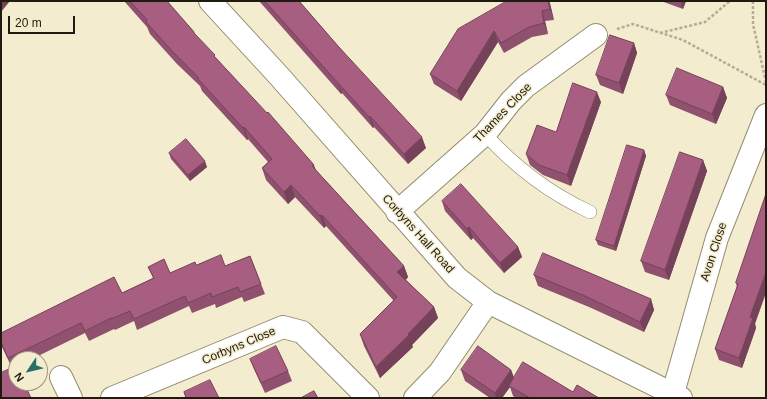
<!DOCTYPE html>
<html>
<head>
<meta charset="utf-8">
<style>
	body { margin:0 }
	#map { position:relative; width:767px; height:399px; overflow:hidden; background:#f4eccf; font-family:Arial,sans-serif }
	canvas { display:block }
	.frame { position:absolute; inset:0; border:2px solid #1e1b10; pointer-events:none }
	.north { position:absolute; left:8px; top:351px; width:40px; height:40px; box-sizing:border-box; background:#f4eccf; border:1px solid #9e9883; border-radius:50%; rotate:235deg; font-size:11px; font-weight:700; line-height:16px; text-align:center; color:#1e1b10 }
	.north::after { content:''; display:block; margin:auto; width:14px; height:18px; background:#297067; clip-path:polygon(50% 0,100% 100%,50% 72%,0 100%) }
	.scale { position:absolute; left:8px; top:16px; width:67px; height:18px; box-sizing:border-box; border:2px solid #1e1b10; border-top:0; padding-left:5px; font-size:12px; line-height:14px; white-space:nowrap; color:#1e1b10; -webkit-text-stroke:3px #f4eccf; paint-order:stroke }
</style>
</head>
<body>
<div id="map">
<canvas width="767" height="399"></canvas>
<div class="frame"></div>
<div class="north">N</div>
<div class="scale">20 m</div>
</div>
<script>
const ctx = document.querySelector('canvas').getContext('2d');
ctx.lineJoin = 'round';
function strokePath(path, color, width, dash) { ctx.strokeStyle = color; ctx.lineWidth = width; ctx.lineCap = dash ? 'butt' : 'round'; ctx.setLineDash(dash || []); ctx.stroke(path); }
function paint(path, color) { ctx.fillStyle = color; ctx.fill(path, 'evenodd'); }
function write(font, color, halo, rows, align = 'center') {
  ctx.font = font + ' Arial,sans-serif'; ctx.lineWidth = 3; ctx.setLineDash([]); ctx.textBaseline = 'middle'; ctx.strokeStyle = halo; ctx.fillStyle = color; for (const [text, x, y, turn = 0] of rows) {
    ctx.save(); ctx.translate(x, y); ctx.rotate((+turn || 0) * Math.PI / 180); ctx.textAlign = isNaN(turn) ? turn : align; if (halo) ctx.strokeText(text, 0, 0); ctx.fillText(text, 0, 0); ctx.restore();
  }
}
const lane = new Path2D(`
	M 485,134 C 514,166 551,194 590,212`);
const street = new Path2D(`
	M 210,1 L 279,76 L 457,278 L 488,302 L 681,398
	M 397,212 L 485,134 L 511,101 L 526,86 L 596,35
	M 61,377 L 71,398
	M 673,393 L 717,238 L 766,115
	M 112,398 L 283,327 L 302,332 L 368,398
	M 415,398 L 440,372 L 488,302`);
strokePath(lane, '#938c70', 14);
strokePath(street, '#938c70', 24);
strokePath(new Path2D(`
	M 753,1 L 753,24 L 766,82
	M 617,29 L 633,24 L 683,40 L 766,85
	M 660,33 L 705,22 L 730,1`), '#b4ad95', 2.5, [3, 2]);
strokePath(lane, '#fff', 13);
strokePath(street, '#fff', 22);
paint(new Path2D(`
	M 124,1 L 167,1 L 194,32 L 195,35 L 314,165 L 316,170 L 404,266 L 408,277 L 406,280 L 434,307 L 438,318 L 412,345 L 413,347 L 380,378 L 364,346 L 360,334 L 394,301 L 326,226 L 324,228 L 295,197 L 288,204 L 266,180 L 262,168 L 268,162 L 248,139 L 247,140 L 202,91 L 200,86 L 177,64 L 150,34 L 147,27 Z
	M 259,1 L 299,1 L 426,148 L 408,164 L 374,127 L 373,128 L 342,93 L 341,94 Z
	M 507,1 L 549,1 L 554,20 L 545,21 L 548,34 L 532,37 L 504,53 L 498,42 L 461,101 L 434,84 L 430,74 Z
	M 661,1 L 686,1 L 683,9 Z
	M 634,43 L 637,53 L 623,94 L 600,85 L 596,75 Z
	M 723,87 L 727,98 L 716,124 L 670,105 L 666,95 Z
	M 601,102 L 571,186 L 543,175 L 530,165 L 526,154 L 556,132 Z
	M 644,150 L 646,156 L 616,251 L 598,245 L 596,240 Z
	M 169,153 L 207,167 L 190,181 L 171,159 Z
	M 703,160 L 707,171 L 669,280 L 645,272 L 641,261 Z
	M 766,194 L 755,324 L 756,328 L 742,368 L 719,360 L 715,349 L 737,287 L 736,283 Z
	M 442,201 L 518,247 L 522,257 L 504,273 L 473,238 L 471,240 L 445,211 Z
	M 250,256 L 265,294 L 244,302 L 242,297 L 216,308 L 215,304 L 192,313 L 189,306 L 137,330 L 134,321 L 115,330 L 114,329 L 89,341 L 85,333 L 32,359 L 16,359 L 16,383 L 12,368 L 1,345 L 1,333 L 122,293 L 153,278 L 148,267 L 170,273 L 196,265 L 225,266 Z
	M 534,275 L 651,299 L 654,310 L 644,332 L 589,307 L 538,286 Z
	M 250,359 L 288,371 L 292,381 L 265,393 L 254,369 Z
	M 461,370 L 511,370 L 514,378 L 599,398 L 516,398 L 513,396 L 510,387 L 502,398 L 490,398 L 465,381 Z`), '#90516e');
paint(new Path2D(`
	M 1,1 L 10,1 L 1,12 Z
	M 548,1 L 549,1 L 550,3 L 554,20 L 550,9 Z
	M 680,1 L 686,1 L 683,9 Z
	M 542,11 L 545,21 L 548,34 L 544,23 Z
	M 494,31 L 498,42 L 461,101 L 457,91 Z
	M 634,43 L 637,53 L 623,94 L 619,83 Z
	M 338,83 L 342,93 L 341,94 Z
	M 723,87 L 727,98 L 716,124 L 712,114 Z
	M 597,92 L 601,102 L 571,186 L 567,175 Z
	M 370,116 L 374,127 L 373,128 L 369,117 Z
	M 244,127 L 248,139 L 247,140 L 243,128 Z
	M 422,137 L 426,148 L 408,164 L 404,154 Z
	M 644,150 L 646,156 L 616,251 L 614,246 Z
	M 703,160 L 707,171 L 669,280 L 665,270 Z
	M 205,161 L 207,167 L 190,181 L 188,175 Z
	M 291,185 L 295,197 L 288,204 L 284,192 Z
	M 322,215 L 326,226 L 324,228 L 320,216 Z
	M 469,227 L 473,238 L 471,240 L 467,229 Z
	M 518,247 L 522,257 L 504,273 L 500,263 Z
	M 404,266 L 408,277 L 402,283 L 397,272 Z
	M 766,272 L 766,293 L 755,324 L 756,328 L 742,368 L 739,358 L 750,317 Z
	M 651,299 L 654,310 L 644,332 L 640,322 Z
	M 434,307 L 438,318 L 412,345 L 413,347 L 380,378 L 376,367 Z
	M 511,370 L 515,380 L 509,386 L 510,387 L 502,398 L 496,398 L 495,393 Z`), '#75425a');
const building = new Path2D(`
	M 130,1 L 167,1 L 194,32 L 194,33 L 215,55 L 214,56 L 267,113 L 268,112 L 314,165 L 312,166 L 404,266 L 397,272 L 434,307 L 408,334 L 409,335 L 376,367 L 360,334 L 397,297 L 322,215 L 320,216 L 291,185 L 284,192 L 262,168 L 272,159 L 244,127 L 243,128 L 198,79 L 199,78 L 173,52 L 146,22 L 147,20 Z
	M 265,1 L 299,1 L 338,46 L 422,137 L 404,154 L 370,116 L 369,117 L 338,83 Z
	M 507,1 L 548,1 L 550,9 L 542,11 L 544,23 L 529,27 L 501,43 L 494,31 L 457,91 L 430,74 L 458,29 Z
	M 610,35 L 634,43 L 619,83 L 596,75 Z
	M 677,68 L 723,87 L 712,114 L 666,95 Z
	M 573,83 L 597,92 L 567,175 L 539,165 L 526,154 L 537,125 L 556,132 Z
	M 186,139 L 205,161 L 188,175 L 169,153 Z
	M 627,145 L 644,150 L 614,246 L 596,240 Z
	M 680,152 L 703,160 L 665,270 L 641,261 Z
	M 461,184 L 518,247 L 500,263 L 469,227 L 467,229 L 442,201 Z
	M 766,194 L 766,272 L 750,317 L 753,318 L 739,358 L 715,349 L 738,284 L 736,283 Z
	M 543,253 L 651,299 L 640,322 L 585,296 L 534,275 Z
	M 221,255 L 225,266 L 250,256 L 261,284 L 240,292 L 238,287 L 212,297 L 211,293 L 188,303 L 185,296 L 134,319 L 130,311 L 111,319 L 111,318 L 85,331 L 81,323 L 8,358 L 1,342 L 1,333 L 114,277 L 122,293 L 154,278 L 148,267 L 164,259 L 170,273 L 195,262 L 196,265 Z
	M 276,346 L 288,371 L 261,383 L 250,359 Z
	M 478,346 L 511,370 L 495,393 L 461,370 Z
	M 523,362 L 573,392 L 577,385 L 599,398 L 530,398 L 509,386 Z
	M 16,366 L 16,383 L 24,383 L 31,398 L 1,398 L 1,373 Z
	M 210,380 L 219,398 L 186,398 L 184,392 Z
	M 314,391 L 318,398 L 301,398 Z`);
paint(building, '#a75e80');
strokePath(building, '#75425a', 1);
write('12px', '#1e1b10', '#f4eccf', [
	["Thames Close",503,113,-46],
	["Corbyns Hall Road",418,234,48],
	["Avon Close",714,252,-72],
	["Corbyns Close",239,346,-23]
]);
</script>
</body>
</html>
